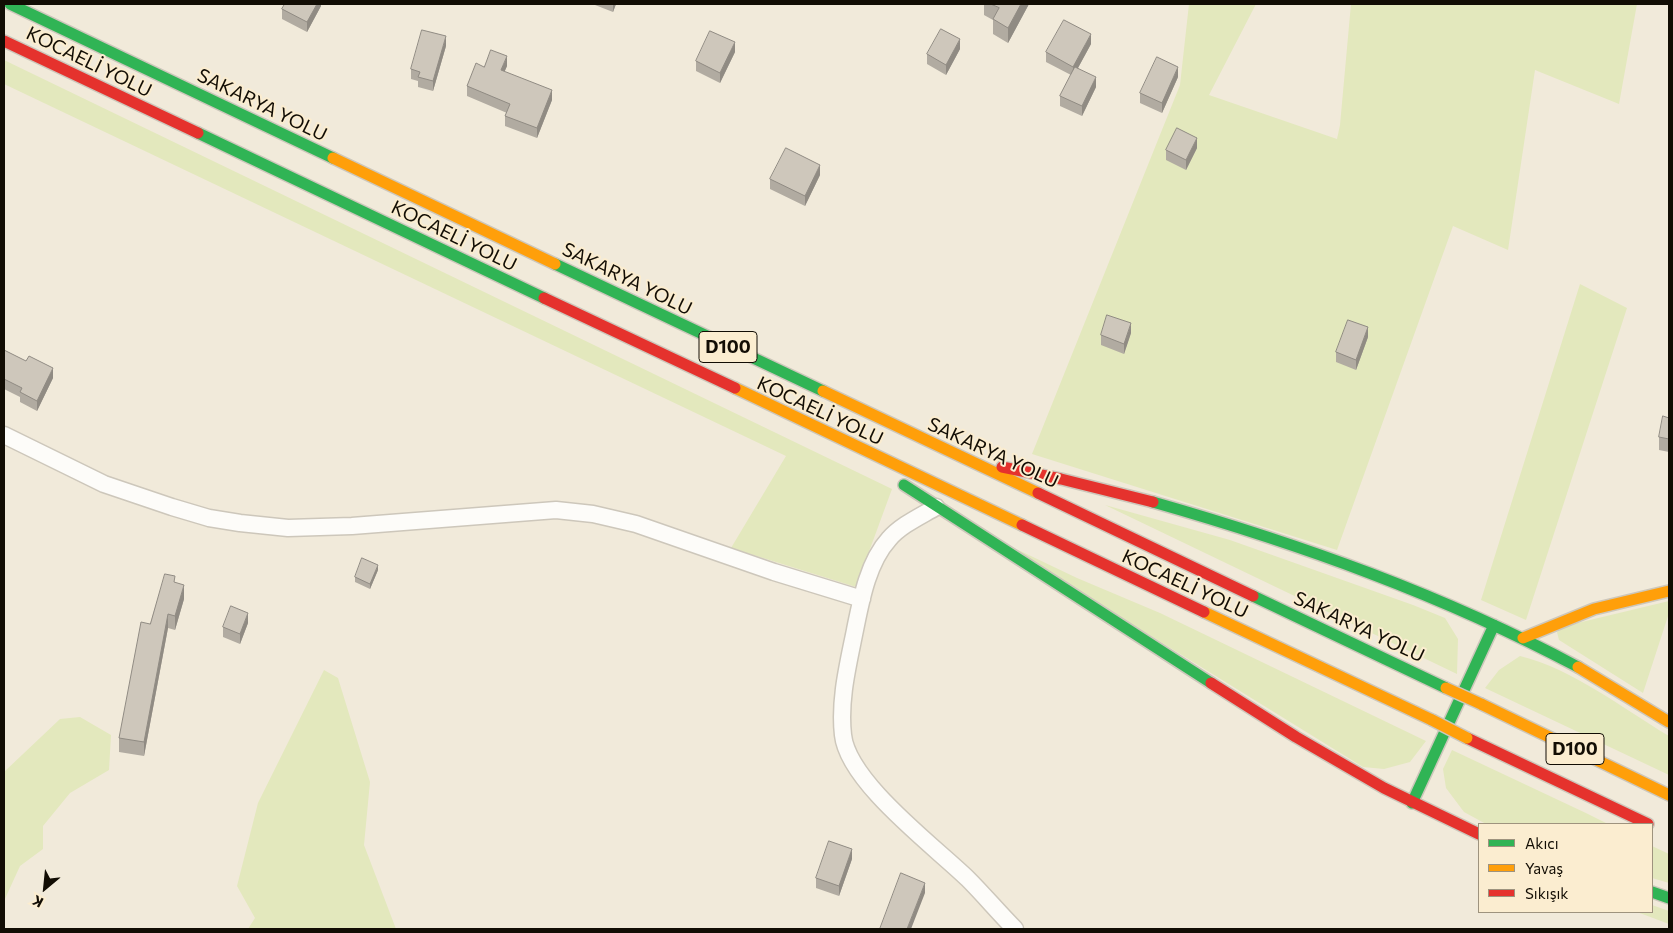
<!DOCTYPE html>
<html>
<head>
<meta charset="utf-8">
<style>
	body { margin:0 }
	#map { position:relative; width:1673px; height:933px; overflow:hidden; background:#f1eada; font-family:Commissioner,sans-serif }
	canvas { display:block }
	.frame { position:absolute; inset:0; border:5px solid #120d04; pointer-events:none }
	.legend { position:absolute; left:1478px; top:823px; width:175px; height:90px; box-sizing:border-box; background:#fbedd0; border:1px solid #9e937e; margin:0; padding:6px 9px; list-style:none; font-size:15px; color:#120d04 }
	.legend li { display:flex; align-items:center; gap:10px; height:25px }
	.legend b { width:25px; border:1px solid #9e937e }
	.north { position:absolute; left:20px; top:863px; width:50px; height:50px; -webkit-text-stroke:4px #fbedd0; paint-order:stroke; rotate:208deg; font-size:14px; font-weight:700; line-height:20px; text-align:center; color:#120d04 }
	.north::after { content:''; display:block; margin:auto; width:18px; height:22px; background:#120d04; clip-path:polygon(50% 0,100% 100%,50% 72%,0 100%) }
</style>
</head>
<body>
<div id="map">
<canvas width="1673" height="933"></canvas>
<div class="frame"></div>
<ul class="legend">
<li><b style="height:6px;background:#30b455"></b>Akıcı</li>
<li><b style="height:6px;background:#ff9f0a"></b>Yavaş</li>
<li><b style="height:6px;background:#e5322d"></b>Sıkışık</li>
</ul>
<div class="north">K</div>
</div>
<script>
const ctx = document.querySelector('canvas').getContext('2d');
ctx.lineJoin = 'round';
function paint(path, color) { ctx.fillStyle = color; ctx.fill(path, 'evenodd'); }
function strokePath(path, color, width, dash) { ctx.strokeStyle = color; ctx.lineWidth = width; ctx.lineCap = dash ? 'butt' : 'round'; ctx.setLineDash(dash || []); ctx.stroke(path); }
function write(font, color, halo, rows, align = 'center') {
  ctx.font = font + ' Commissioner,sans-serif'; ctx.lineWidth = 4; ctx.setLineDash([]); ctx.textBaseline = 'middle'; ctx.strokeStyle = halo; ctx.fillStyle = color; for (const [text, x, y, turn = 0] of rows) {
    ctx.save(); ctx.translate(x, y); ctx.rotate((+turn || 0) * Math.PI / 180); ctx.textAlign = isNaN(turn) ? turn : align; if (halo) ctx.strokeText(text, 0, 0); ctx.fillText(text, 0, 0); ctx.restore();
  }
}
paint(new Path2D(`
	M 1189,4 L 1256,4 L 1209,95 L 1337,139 L 1340,125 L 1351,4 L 1637,4 L 1619,104 L 1535,70 L 1508,250 L 1453,226 L 1337,550 L 1032,454 L 1180,85 Z
	M 4,60 L 892,489 L 856,587 L 731,548 L 786,456 L 4,84 Z
	M 1580,284 L 1627,308 L 1526,620 L 1481,600 Z
	M 1105,505 L 1230,540 L 1413,605 L 1445,618 L 1458,639 L 1457,674 Z
	M 989,536 L 1077,578 L 1160,613 L 1426,741 L 1410,762 L 1384,769 L 1363,767 Z
	M 1669,601 L 1669,613 L 1643,693 L 1559,640 L 1557,632 L 1565,626 Z
	M 1520,656 C 1573,669 1622,708 1669,736 L 1669,775 L 1485,688 L 1499,670 Z
	M 324,670 L 338,678 L 370,782 L 364,845 L 396,929 L 248,929 L 255,918 L 237,886 L 258,803 Z
	M 80,717 L 111,735 L 109,770 L 70,793 L 43,826 L 43,849 L 20,866 L 4,901 L 4,772 L 60,719 Z
	M 1452,750 L 1588,814 L 1608,824 L 1486,824 L 1464,812 L 1446,788 L 1443,769 Z
	M 1652,846 L 1669,854 L 1669,883 L 1652,878 Z
	M 1652,905 L 1669,911 L 1669,924 L 1637,912 L 1652,912 Z`), '#e3e8bd');
const street = new Path2D(`
	M 4,435 L 104,484 L 172,507 L 209,518 L 240,523 L 288,528 L 352,526 L 556,510 L 593,514 L 636,524 L 774,572 L 862,599
	M 936,507 C 921,516 901,525 889,539 C 868,562 861,600 855,630 C 848,665 839,700 843,735 C 848,782 934,846 968,879 C 984,895 999,913 1015,929`);
const fast = new Path2D(`
	M 10,4 L 333,158
	M 198,133 L 544,298
	M 555,264 L 823,391
	M 904,485 L 1211,683
	M 1153,502 C 1300,544 1443,595 1578,667
	M 1253,596 L 1446,688
	M 1412,803 L 1494,625
	M 1652,892 L 1669,898`);
const slow = new Path2D(`
	M 333,158 L 555,264
	M 735,388 L 1022,525
	M 823,391 L 1038,493
	M 1204,612 L 1432,720
	M 1523,638 L 1594,609 L 1669,591
	M 1578,667 L 1669,722
	M 1481,704 L 1669,795`);
const jam = new Path2D(`
	M 4,41 L 198,133
	M 544,298 L 735,388
	M 1002,467 L 1061,479 L 1153,502
	M 1038,493 L 1253,596
	M 1022,525 L 1204,612
	M 1211,683 L 1296,737 L 1384,788 L 1479,834
	M 1467,738 L 1648,824`);
strokePath(street, '#cdc7bb', 19);
strokePath(fast, '#cdc7bb', 14);
strokePath(slow, '#cdc7bb', 14);
strokePath(jam, '#cdc7bb', 14);
strokePath(street, '#fdfcf9', 16);
strokePath(fast, '#30b455', 11);
strokePath(slow, '#ff9f0a', 11);
strokePath(jam, '#e5322d', 11);
const slowBridge = new Path2D(`
	M 1446,688 L 1481,704
	M 1432,720 L 1467,738`);
strokePath(slowBridge, '#cbc7bf', 14, []);
strokePath(slowBridge, '#ff9f0a', 11);
paint(new Path2D(`
	M 321,4 L 321,6 L 307,32 L 282,19 L 282,9 Z
	M 595,4 L 616,4 L 613,12 L 595,5 Z
	M 984,4 L 1029,4 L 1008,43 L 993,34 L 993,20 L 984,15 Z
	M 1091,44 L 1078,68 L 1096,87 L 1082,116 L 1060,106 L 1060,96 L 1071,75 L 1046,62 L 1046,52 Z
	M 446,46 L 433,91 L 418,87 L 418,81 L 411,79 L 411,69 Z
	M 960,49 L 946,75 L 927,64 L 927,54 Z
	M 735,52 L 720,83 L 696,71 L 696,61 Z
	M 507,66 L 504,72 L 552,100 L 537,138 L 505,126 L 505,116 L 507,113 L 467,96 L 467,86 L 484,67 Z
	M 1178,77 L 1162,113 L 1140,103 L 1140,93 Z
	M 1197,148 L 1186,170 L 1166,160 L 1166,150 Z
	M 820,175 L 805,206 L 770,189 L 770,179 Z
	M 1131,333 L 1124,354 L 1101,345 L 1101,335 Z
	M 1368,337 L 1356,370 L 1336,362 L 1336,352 Z
	M 4,350 L 53,378 L 37,411 L 20,402 L 20,397 L 4,389 Z
	M 1669,418 L 1669,452 L 1659,450 L 1659,437 Z
	M 378,570 L 370,589 L 355,582 L 355,577 Z
	M 175,583 L 184,599 L 175,630 L 168,628 L 144,756 L 119,752 L 119,738 L 150,624 Z
	M 248,623 L 240,644 L 223,637 L 223,627 Z
	M 852,859 L 839,896 L 816,888 L 816,878 Z`), '#b1aba1');
paint(new Path2D(`
	M 317,4 L 321,4 L 321,6 L 307,32 L 307,22 Z
	M 613,4 L 616,4 L 613,12 Z
	M 1021,4 L 1029,4 L 1008,43 L 1008,28 Z
	M 1091,34 L 1091,44 L 1073,77 L 1073,67 Z
	M 446,36 L 446,46 L 433,91 L 433,81 Z
	M 960,39 L 960,49 L 946,75 L 946,65 Z
	M 735,42 L 735,52 L 720,83 L 720,73 Z
	M 507,56 L 507,66 L 501,80 L 501,70 Z
	M 1178,67 L 1178,77 L 1162,113 L 1162,103 Z
	M 1096,77 L 1096,87 L 1082,116 L 1082,106 Z
	M 552,90 L 552,100 L 537,138 L 537,128 Z
	M 1197,138 L 1197,148 L 1186,170 L 1186,160 Z
	M 820,165 L 820,175 L 805,206 L 805,196 Z
	M 1131,323 L 1131,333 L 1124,354 L 1124,344 Z
	M 1368,327 L 1368,337 L 1356,370 L 1356,360 Z
	M 53,368 L 53,378 L 37,411 L 37,401 Z
	M 378,565 L 378,570 L 370,589 L 370,584 Z
	M 184,585 L 184,599 L 175,630 L 175,616 Z
	M 248,613 L 248,623 L 240,644 L 240,634 Z
	M 168,614 L 168,628 L 144,756 L 144,742 Z
	M 852,849 L 852,859 L 839,896 L 839,886 Z
	M 925,883 L 925,893 L 911,929 L 907,929 Z`), '#908b83');
const building = new Path2D(`
	M 285,4 L 317,4 L 307,22 L 282,9 Z
	M 991,4 L 1021,4 L 1008,28 L 993,19 L 999,8 Z
	M 1064,20 L 1091,34 L 1073,67 L 1046,52 Z
	M 941,29 L 960,39 L 946,65 L 927,54 Z
	M 422,30 L 446,36 L 433,81 L 418,77 L 420,72 L 411,69 Z
	M 710,31 L 735,42 L 720,73 L 696,61 Z
	M 491,50 L 507,56 L 501,70 L 552,90 L 537,128 L 505,116 L 510,104 L 467,86 L 476,63 L 484,67 Z
	M 1157,57 L 1178,67 L 1162,103 L 1140,93 Z
	M 1075,67 L 1096,77 L 1082,106 L 1060,96 Z
	M 1177,128 L 1197,138 L 1186,160 L 1166,150 Z
	M 786,148 L 820,165 L 805,196 L 770,179 Z
	M 1107,315 L 1131,323 L 1124,344 L 1101,335 Z
	M 1348,320 L 1368,327 L 1356,360 L 1336,352 Z
	M 4,350 L 26,361 L 29,356 L 53,368 L 37,401 L 20,392 L 22,388 L 4,379 Z
	M 1663,416 L 1669,418 L 1669,439 L 1659,437 Z
	M 362,558 L 378,565 L 370,584 L 355,577 Z
	M 165,574 L 175,576 L 174,582 L 184,585 L 175,616 L 168,614 L 144,742 L 119,738 L 141,622 L 150,624 Z
	M 231,606 L 248,613 L 240,634 L 223,627 Z
	M 829,841 L 852,849 L 839,886 L 816,878 Z
	M 901,873 L 925,883 L 907,929 L 880,929 Z`);
paint(building, '#cec7bb');
strokePath(building, '#908b83', 1);
for (const [x, y, w] of [
	[728,347,58],
	[1575,749,58]
]) { const box = new Path2D(); box.roundRect(x - w / 2, y - 15.5, w, 31, 4); ctx.fillStyle = '#fbedd0'; ctx.fill(box); strokePath(box, '#120d04', 1); }
write('bold 18px', '#120d04', null, [
	["D100",728,347],
	["D100",1575,749]
]);
write('19px', '#120d04', '#fbedd0', [
	["KOCAELİ YOLU",89,62,26],
	["SAKARYA YOLU",262,105,26],
	["KOCAELİ YOLU",454,236,26],
	["SAKARYA YOLU",627,279,26],
	["KOCAELİ YOLU",820,411,25],
	["SAKARYA YOLU",993,453,25],
	["KOCAELİ YOLU",1185,584,25],
	["SAKARYA YOLU",1359,627,25]
]);
</script>
</body>
</html>
